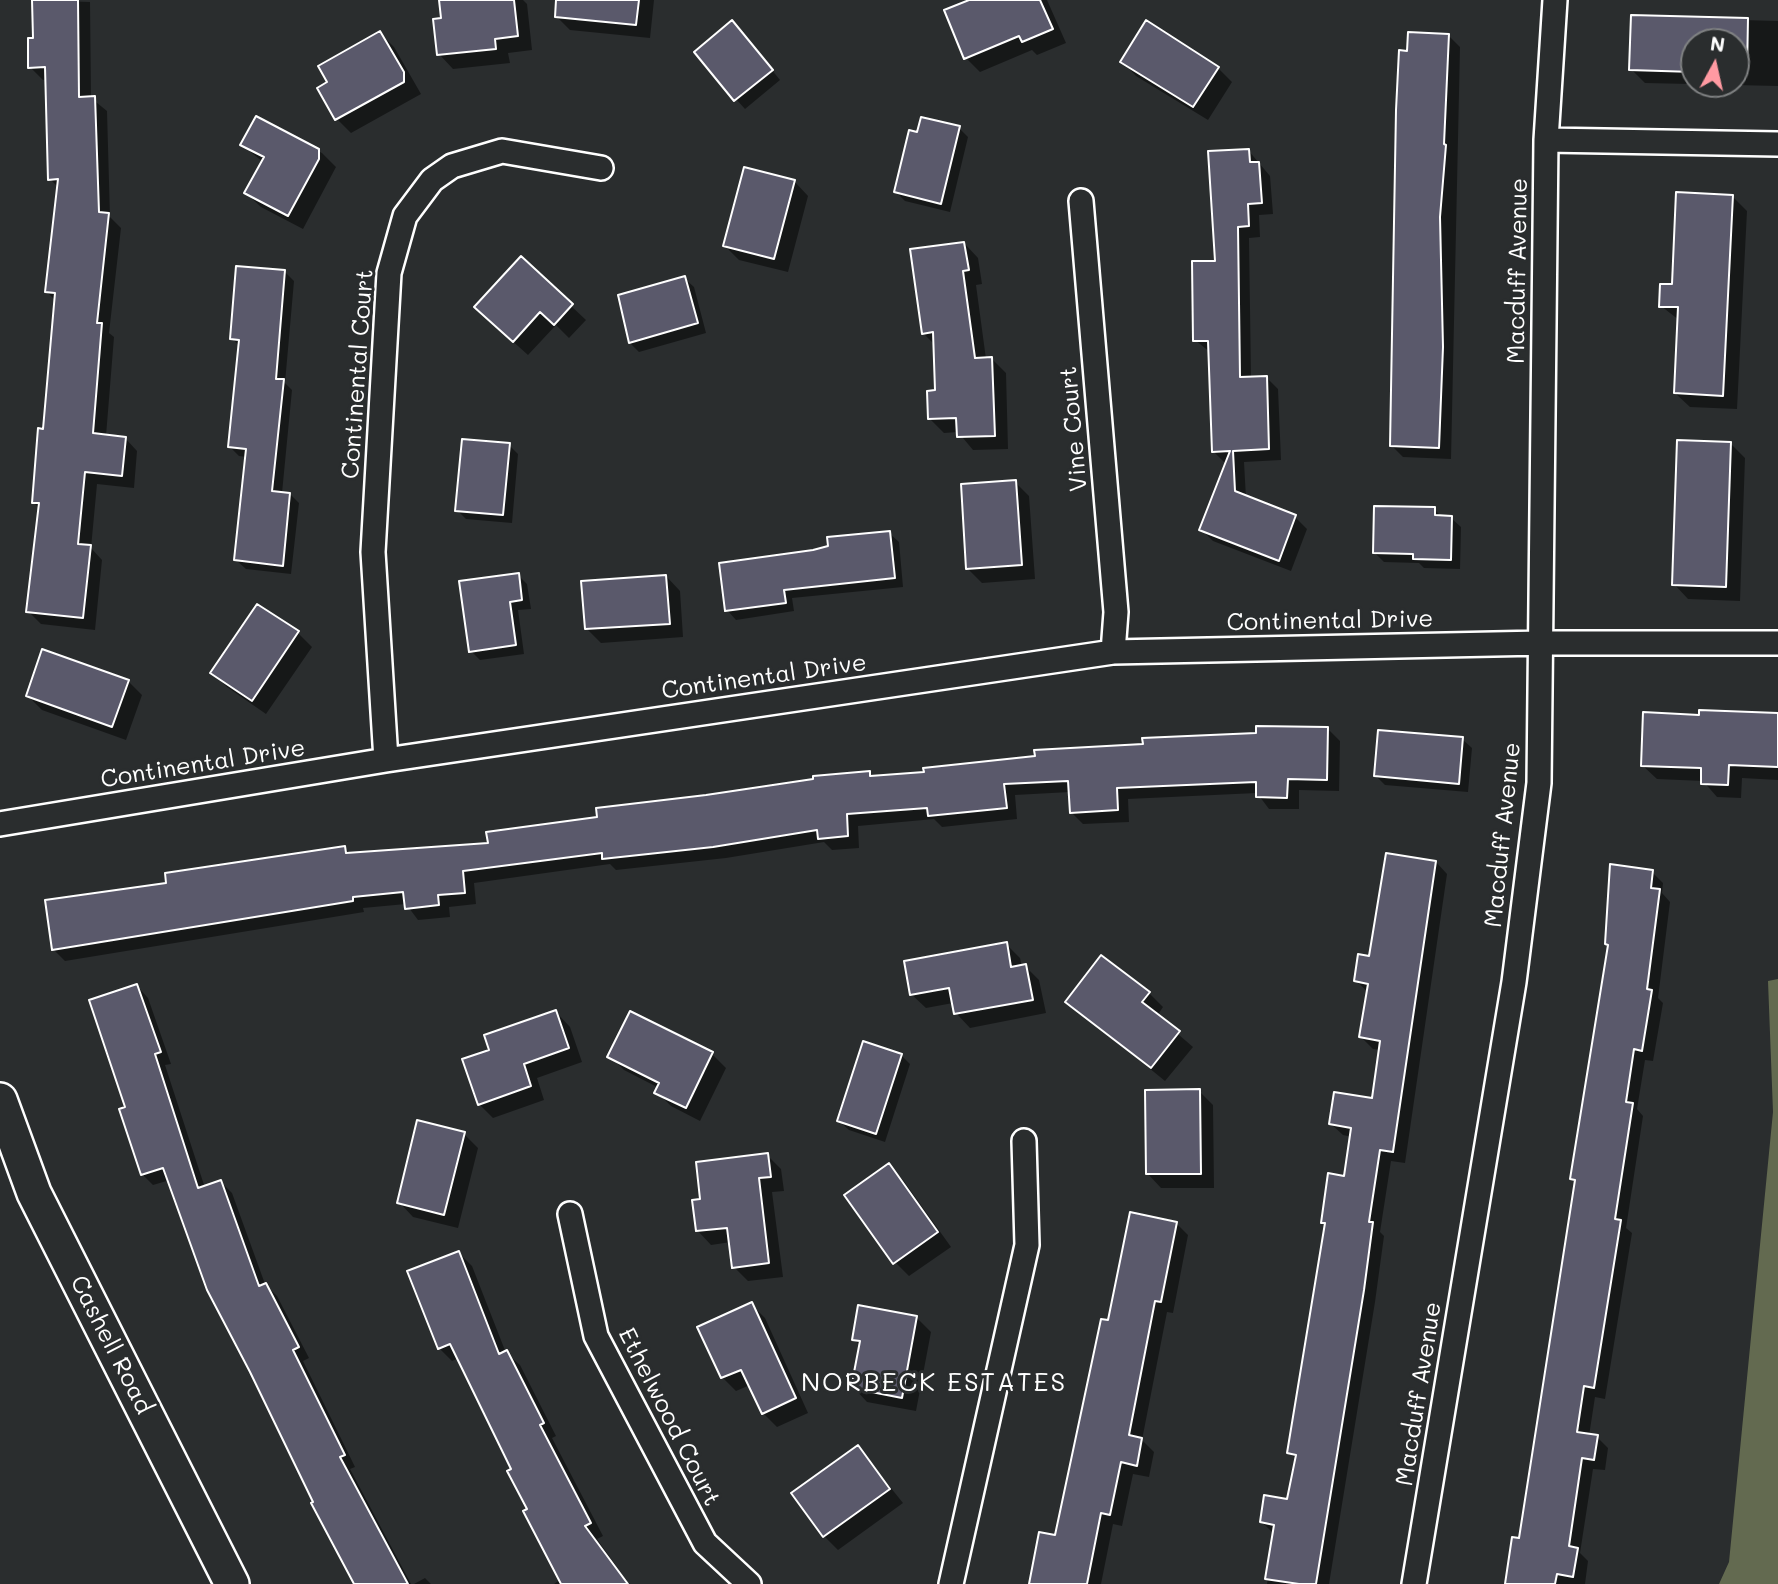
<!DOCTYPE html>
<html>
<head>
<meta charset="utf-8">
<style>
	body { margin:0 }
	#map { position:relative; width:1778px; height:1584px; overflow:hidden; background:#2a2d2e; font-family:Mali,sans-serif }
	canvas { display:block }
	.north { position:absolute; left:1680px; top:28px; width:70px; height:70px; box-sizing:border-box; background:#2a2d2e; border:2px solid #7f8182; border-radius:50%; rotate:8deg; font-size:19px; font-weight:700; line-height:28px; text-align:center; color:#fff }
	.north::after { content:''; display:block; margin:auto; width:24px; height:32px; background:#ff9aa2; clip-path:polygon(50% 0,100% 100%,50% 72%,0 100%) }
</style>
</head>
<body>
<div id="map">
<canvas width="1778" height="1584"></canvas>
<div class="north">N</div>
</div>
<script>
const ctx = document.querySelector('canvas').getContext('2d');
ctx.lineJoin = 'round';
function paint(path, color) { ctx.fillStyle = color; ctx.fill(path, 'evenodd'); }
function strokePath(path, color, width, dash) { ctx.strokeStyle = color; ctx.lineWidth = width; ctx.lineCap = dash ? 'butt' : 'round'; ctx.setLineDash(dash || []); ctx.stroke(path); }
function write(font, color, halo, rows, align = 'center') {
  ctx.font = font + ' Mali,sans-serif'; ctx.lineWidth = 6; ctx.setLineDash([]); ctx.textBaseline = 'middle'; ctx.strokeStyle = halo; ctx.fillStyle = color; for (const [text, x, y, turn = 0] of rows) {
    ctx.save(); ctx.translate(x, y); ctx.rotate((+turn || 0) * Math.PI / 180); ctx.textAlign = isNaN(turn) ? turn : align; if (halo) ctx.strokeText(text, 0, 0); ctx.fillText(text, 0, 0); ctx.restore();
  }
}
paint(new Path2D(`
	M 1778,979 L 1778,1584 L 1719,1584 L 1729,1562 L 1773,1112 L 1768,981 Z`), '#636a50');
paint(new Path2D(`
	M 34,0 L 90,2 L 91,98 L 107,111 L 110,217 L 121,228 L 109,333 L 114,337 L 106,436 L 125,438 L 137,451 L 134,488 L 97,484 L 91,548 L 102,560 L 95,630 L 41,624 L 28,611 L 40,509 L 33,502 L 45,431 L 56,301 L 47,292 L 59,188 L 50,179 L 47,79 L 43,80 L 30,67 L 35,40 Z
	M 441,0 L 523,0 L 527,4 L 532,50 L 508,53 L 510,63 L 453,69 L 439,54 L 443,20 Z
	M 558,0 L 654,0 L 650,38 L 570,30 L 556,16 Z
	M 973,0 L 1047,0 L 1066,43 L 1037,55 L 1032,50 L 980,72 L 966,58 Z
	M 1633,17 L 1778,21 L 1778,86 L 1645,83 L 1631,69 ZM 1694,42 L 1736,42 L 1736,84 L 1694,84 Z
	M 741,32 L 780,80 L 745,109 L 736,99 Z
	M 380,33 L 394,47 L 421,94 L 351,133 L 337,119 L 319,89 L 329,83 Z
	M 1448,35 L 1460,47 L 1451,459 L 1403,457 L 1391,445 L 1409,53 Z
	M 1122,61 L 1218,68 L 1232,82 L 1208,120 L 1136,76 Z
	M 256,119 L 322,153 L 336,167 L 303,229 L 261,207 L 246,193 L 263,162 L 242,145 Z
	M 959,128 L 968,137 L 950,212 L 905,201 L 896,192 L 918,134 Z
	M 1248,150 L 1270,176 L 1273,214 L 1259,215 L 1260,237 L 1249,238 L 1251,378 L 1266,377 L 1278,389 L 1281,460 L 1244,462 L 1246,498 L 1295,517 L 1307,529 L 1291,571 L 1213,541 L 1201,529 L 1226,464 L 1213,451 L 1210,352 L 1195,340 Z
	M 794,181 L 808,196 L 788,272 L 739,260 L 725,246 Z
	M 1733,197 L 1747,211 L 1737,409 L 1690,407 L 1675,393 L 1679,320 L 1661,306 Z
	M 964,243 L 978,258 L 982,284 L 976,285 L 986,359 L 992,359 L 1006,373 L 1008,449 L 973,450 L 958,432 L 944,433 L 930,419 L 936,392 L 935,345 L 923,333 Z
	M 521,259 L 586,320 L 569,338 L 556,325 L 528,355 L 490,321 Z
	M 285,272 L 294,281 L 285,383 L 292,390 L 282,493 L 290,494 L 299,503 L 291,574 L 246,569 L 236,560 L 247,457 L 239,456 L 230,447 L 240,347 L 232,338 Z
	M 684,278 L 694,287 L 706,333 L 639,352 L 630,343 L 617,297 Z
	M 1731,444 L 1745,458 L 1740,601 L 1688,599 L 1674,584 Z
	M 509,445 L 518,454 L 512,523 L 466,519 L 457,510 Z
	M 1015,482 L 1029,496 L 1035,579 L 982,583 L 968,569 Z
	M 1434,509 L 1442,517 L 1451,518 L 1461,527 L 1460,569 L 1424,568 L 1419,563 L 1384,562 L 1374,552 Z
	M 889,533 L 899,542 L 903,587 L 792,598 L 794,611 L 736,620 L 727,610 L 830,547 Z
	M 518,575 L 527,584 L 531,609 L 518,610 L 524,654 L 480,660 L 471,651 Z
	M 666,576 L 680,591 L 683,637 L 601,643 L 587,629 Z
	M 298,633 L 312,647 L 266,714 L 227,687 L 213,673 Z
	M 128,681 L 142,695 L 126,740 L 42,710 L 28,696 Z
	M 1778,715 L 1778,780 L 1742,778 L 1741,798 L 1717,797 L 1703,781 L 1657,779 L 1642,765 L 1701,717 Z
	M 1328,729 L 1340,741 L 1339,791 L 1299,790 L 1299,809 L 1269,809 L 1257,793 L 1128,799 L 1129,822 L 1083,824 L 1072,813 L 1070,792 L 1015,795 L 1017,819 L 942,827 L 934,819 L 858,826 L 859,848 L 832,850 L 824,842 L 726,858 L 616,870 L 610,864 L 474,883 L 476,904 L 449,907 L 450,917 L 418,920 L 406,904 L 363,908 L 364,912 L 65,961 L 53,949 L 168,885 L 345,848 L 352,855 L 490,844 L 706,797 L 869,773 L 874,778 L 926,774 L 1144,745 Z
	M 1462,739 L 1472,748 L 1468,792 L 1385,785 L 1376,776 Z
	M 1436,862 L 1447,874 L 1405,1163 L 1391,1161 L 1380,1232 L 1384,1236 L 1375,1302 L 1329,1584 L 1267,1584 L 1274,1534 L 1262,1522 L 1289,1501 L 1297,1460 L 1289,1452 L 1326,1226 L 1323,1222 L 1346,1178 L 1352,1137 L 1343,1135 L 1331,1124 L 1373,1100 L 1381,1050 L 1373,1049 L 1361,1037 L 1368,992 L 1356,981 Z
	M 1652,872 L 1663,883 L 1662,893 L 1670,902 L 1658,998 L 1663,1003 L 1653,1061 L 1645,1060 L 1637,1109 L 1643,1116 L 1626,1228 L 1632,1233 L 1605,1399 L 1595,1397 L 1589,1436 L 1597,1437 L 1608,1448 L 1605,1470 L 1593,1469 L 1580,1553 L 1588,1561 L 1585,1584 L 1507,1584 L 1521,1540 L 1576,1183 L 1572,1179 L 1610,947 L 1606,943 Z
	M 1006,944 L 1020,958 L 1022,967 L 1025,966 L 1039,980 L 1046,1013 L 970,1028 L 956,1013 L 953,1003 L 926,1008 L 911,994 Z
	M 1102,957 L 1149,993 L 1163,1007 L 1157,1016 L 1193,1047 L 1165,1081 L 1067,1001 Z
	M 137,986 L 148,998 L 171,1064 L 165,1065 L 205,1188 L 221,1182 L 232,1193 L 265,1284 L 277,1296 L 309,1358 L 303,1361 L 355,1467 L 350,1469 L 411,1584 L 361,1584 L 316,1503 L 170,1180 L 153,1185 L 142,1174 L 127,1108 Z
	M 556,1012 L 570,1027 L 582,1062 L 537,1078 L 544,1100 L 493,1118 L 479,1104 L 491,1051 Z
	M 712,1054 L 726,1068 L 700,1121 L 671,1106 L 657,1092 L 659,1088 L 624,1070 L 610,1056 Z
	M 901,1055 L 910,1064 L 885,1142 L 849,1130 L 839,1121 Z
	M 1199,1091 L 1213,1105 L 1214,1188 L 1161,1188 L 1147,1173 Z
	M 464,1134 L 478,1148 L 458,1228 L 413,1217 L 399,1202 Z
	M 767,1155 L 781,1169 L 784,1191 L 772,1192 L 783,1277 L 748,1281 L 734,1267 L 731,1242 L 711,1245 L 697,1230 L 702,1200 Z
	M 889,1166 L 903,1180 L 951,1247 L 909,1276 L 895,1262 Z
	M 1176,1223 L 1188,1235 L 1173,1313 L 1167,1312 L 1142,1440 L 1154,1452 L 1149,1477 L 1133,1474 L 1122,1526 L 1113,1524 L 1101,1584 L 1031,1584 L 1057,1537 L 1109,1322 Z
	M 459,1253 L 472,1266 L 506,1353 L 520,1365 L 556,1436 L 552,1438 L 603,1536 L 597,1539 L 629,1584 L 554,1584 L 561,1579 L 514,1470 L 459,1358 L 452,1361 L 439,1348 Z
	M 751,1304 L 765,1318 L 808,1413 L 777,1427 L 763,1413 L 750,1385 L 736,1391 L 722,1377 Z
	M 917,1318 L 931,1332 L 916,1411 L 867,1402 L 853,1387 L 861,1346 L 853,1339 Z
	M 858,1447 L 903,1503 L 838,1550 L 824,1536 Z
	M 425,1578 L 431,1584 L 414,1584 Z`), '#0007');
const building = new Path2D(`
	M 32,0 L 78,0 L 79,97 L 95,96 L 99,212 L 109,213 L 97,323 L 102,323 L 93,433 L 126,437 L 122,476 L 85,472 L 78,544 L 91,545 L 83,618 L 26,612 L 39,503 L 32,503 L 38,428 L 43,429 L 55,293 L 45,292 L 58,179 L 48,180 L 45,67 L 28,68 L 28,38 L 33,38 Z
	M 439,0 L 514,0 L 518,36 L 495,39 L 496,49 L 437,55 L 433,19 L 441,18 Z
	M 556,0 L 639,0 L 636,25 L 555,17 Z
	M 969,0 L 1040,0 L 1053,29 L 1022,42 L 1019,36 L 964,59 L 944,10 Z
	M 1631,15 L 1748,18 L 1747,73 L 1736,73 L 1736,42 L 1694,42 L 1694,72 L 1629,70 Z
	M 732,20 L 773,70 L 734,101 L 694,52 Z
	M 1146,20 L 1219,67 L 1193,107 L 1120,62 Z
	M 380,31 L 404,72 L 404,82 L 335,120 L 317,88 L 327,82 L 318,66 Z
	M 1408,32 L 1449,34 L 1444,144 L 1446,145 L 1440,217 L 1443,347 L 1439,448 L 1390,446 L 1396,110 L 1399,50 L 1407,51 Z
	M 256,116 L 319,149 L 319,159 L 288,216 L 244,193 L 264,157 L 240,145 Z
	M 921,117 L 960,126 L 941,204 L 894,192 L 909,130 L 917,132 Z
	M 1249,149 L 1250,162 L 1259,162 L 1262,203 L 1248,204 L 1249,226 L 1238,227 L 1240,377 L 1267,376 L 1269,449 L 1233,451 L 1235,491 L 1296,515 L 1279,561 L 1199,530 L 1230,451 L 1212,452 L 1208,341 L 1193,341 L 1192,261 L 1215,261 L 1208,151 Z
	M 744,167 L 795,180 L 774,259 L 723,246 Z
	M 1676,192 L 1733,195 L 1723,396 L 1674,393 L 1678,307 L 1659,307 L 1660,284 L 1672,284 Z
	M 964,242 L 969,270 L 963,271 L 975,358 L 992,357 L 995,436 L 957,437 L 956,418 L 928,419 L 927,391 L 935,390 L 933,332 L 922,334 L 910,249 Z
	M 521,256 L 573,304 L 554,325 L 540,312 L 513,342 L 474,307 Z
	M 236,266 L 285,270 L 276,379 L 284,379 L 272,491 L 290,493 L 283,566 L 234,560 L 246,449 L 228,447 L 239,340 L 230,339 Z
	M 685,276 L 698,323 L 629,343 L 618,295 Z
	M 462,439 L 510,443 L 503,515 L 455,511 Z
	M 1677,440 L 1731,442 L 1726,587 L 1672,585 Z
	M 1016,480 L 1022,565 L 966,569 L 961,484 Z
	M 1374,506 L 1435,507 L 1435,515 L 1452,516 L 1451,560 L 1413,559 L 1413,554 L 1373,553 Z
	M 890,531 L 895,578 L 784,590 L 786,603 L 725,611 L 719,563 L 813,550 L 828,546 L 827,537 Z
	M 519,573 L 522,600 L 510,602 L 516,645 L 469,652 L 459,581 Z
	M 666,575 L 670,624 L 585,629 L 581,581 Z
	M 257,604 L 299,631 L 252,701 L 210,673 Z
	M 42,649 L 129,680 L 112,727 L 26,696 Z
	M 1699,710 L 1778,713 L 1778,767 L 1729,765 L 1728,785 L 1701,784 L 1701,768 L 1641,766 L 1643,712 L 1699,715 Z
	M 1256,726 L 1328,727 L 1327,780 L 1288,779 L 1287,798 L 1256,797 L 1256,782 L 1117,788 L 1118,810 L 1070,813 L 1068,781 L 1004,784 L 1007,808 L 928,816 L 927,808 L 847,814 L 848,836 L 818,839 L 817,830 L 713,847 L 602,859 L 602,853 L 463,871 L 465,893 L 438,895 L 439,905 L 405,909 L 403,892 L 353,897 L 353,901 L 52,950 L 45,900 L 166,883 L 165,873 L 345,846 L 346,853 L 488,843 L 486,832 L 597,817 L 596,808 L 706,795 L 813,779 L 813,776 L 870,771 L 870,776 L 924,772 L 923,768 L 1035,756 L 1034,750 L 1143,744 L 1142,738 L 1256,733 Z
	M 1378,730 L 1463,737 L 1459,784 L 1374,776 Z
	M 1386,853 L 1436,861 L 1393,1152 L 1380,1150 L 1369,1222 L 1373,1222 L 1364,1290 L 1316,1584 L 1299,1584 L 1265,1579 L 1274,1525 L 1260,1522 L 1264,1495 L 1287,1499 L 1296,1455 L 1287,1453 L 1325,1223 L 1321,1223 L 1328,1173 L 1344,1176 L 1351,1128 L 1329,1124 L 1334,1092 L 1372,1098 L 1380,1041 L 1359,1037 L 1368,984 L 1354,981 L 1358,954 L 1369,956 Z
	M 1610,864 L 1653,870 L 1651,888 L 1660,889 L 1647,989 L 1652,990 L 1642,1051 L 1634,1049 L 1626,1102 L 1633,1103 L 1615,1219 L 1621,1220 L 1594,1388 L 1584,1386 L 1577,1432 L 1598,1435 L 1594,1460 L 1582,1458 L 1569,1546 L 1578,1548 L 1573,1577 L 1557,1574 L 1555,1584 L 1505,1584 L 1512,1537 L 1519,1538 L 1575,1180 L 1570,1179 L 1608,945 L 1605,944 Z
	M 1007,942 L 1011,967 L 1026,964 L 1033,1000 L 954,1014 L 949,988 L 910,995 L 904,961 Z
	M 1101,955 L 1150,992 L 1142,1002 L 1180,1031 L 1151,1068 L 1065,1002 Z
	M 137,984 L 161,1052 L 155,1054 L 198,1188 L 221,1180 L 259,1286 L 266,1283 L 299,1347 L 293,1350 L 345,1455 L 340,1457 L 408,1584 L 354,1584 L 311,1503 L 313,1502 L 250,1372 L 207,1290 L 163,1168 L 141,1175 L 119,1109 L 125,1107 L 89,1000 Z
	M 556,1010 L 569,1048 L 524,1064 L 531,1086 L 478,1105 L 462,1059 L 489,1050 L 484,1035 Z
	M 630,1011 L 713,1052 L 686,1108 L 654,1093 L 659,1083 L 607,1057 Z
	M 863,1041 L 902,1054 L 876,1134 L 837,1121 Z
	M 1200,1089 L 1201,1174 L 1146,1174 L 1145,1090 Z
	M 417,1120 L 465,1132 L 444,1215 L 397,1203 Z
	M 768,1153 L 771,1177 L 759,1178 L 769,1263 L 732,1268 L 727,1228 L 696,1231 L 692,1200 L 700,1199 L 696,1162 Z
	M 889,1163 L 938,1232 L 893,1264 L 844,1195 Z
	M 1130,1212 L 1177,1222 L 1161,1302 L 1155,1301 L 1129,1435 L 1142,1438 L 1137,1466 L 1121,1462 L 1110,1515 L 1101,1513 L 1087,1584 L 1029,1584 L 1039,1532 L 1055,1535 L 1101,1319 L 1108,1320 Z
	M 459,1251 L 499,1354 L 507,1350 L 544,1423 L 540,1425 L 591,1523 L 585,1526 L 628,1584 L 561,1584 L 523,1511 L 527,1509 L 507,1471 L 511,1469 L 450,1344 L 438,1349 L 407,1271 Z
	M 752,1302 L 796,1398 L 762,1414 L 741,1370 L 721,1378 L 697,1327 Z
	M 858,1305 L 917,1316 L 902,1398 L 851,1388 L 860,1341 L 852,1340 Z
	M 858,1445 L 890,1489 L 823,1537 L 791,1493 Z`);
paint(building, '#5a596b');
strokePath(building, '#fff', 2);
const street = new Path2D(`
	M 1546,140 L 1778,144
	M 1081,201 L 1116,612 L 1113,652
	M 386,760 L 373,552 L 389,273 L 405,216 L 432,180 L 452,166 L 502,151 L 601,168
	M 0,824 L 386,760 L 1113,652 L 1541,643 L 1778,643
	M 570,1214 L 596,1336 L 705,1543 L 749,1584
	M 951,1584 L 1027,1245 L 1024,1141
	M 1414,1584 L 1514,982 L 1539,783 L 1546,140 L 1555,0`);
const secondary = new Path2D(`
	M 0,1100 L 34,1193 L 232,1584`);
strokePath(street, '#fff', 28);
strokePath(secondary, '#fff', 38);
strokePath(street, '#2a2d2e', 23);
strokePath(secondary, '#2a2d2e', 33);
write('24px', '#fff', '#2a2d2e', [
	["Macduff Avenue",1518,271,-89],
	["Continental Court",358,374,-86],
	["Vine Court",1074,429,-95],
	["Continental Drive",1330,621,-1],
	["Continental Drive",764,677,-8],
	["Continental Drive",203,764,-9],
	["Macduff Avenue",1503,835,-84],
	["Cashell Road",111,1345,63],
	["Macduff Avenue",1419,1394,-81],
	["Ethelwood Court",669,1417,63]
]);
ctx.letterSpacing = '2px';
write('26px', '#fff', '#2a2d2e', [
	["NORBECK ESTATES",934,1383]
]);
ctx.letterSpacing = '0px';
</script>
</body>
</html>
